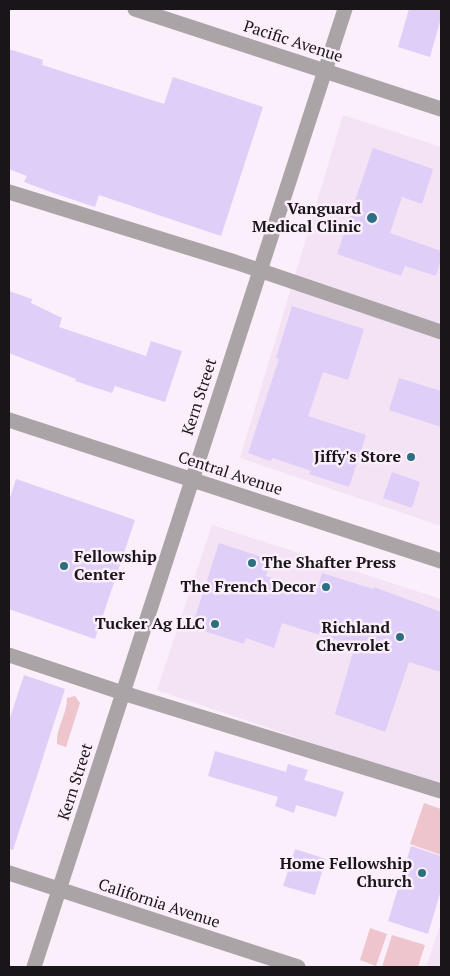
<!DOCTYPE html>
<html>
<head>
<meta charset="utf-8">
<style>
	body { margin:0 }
	#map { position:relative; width:450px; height:976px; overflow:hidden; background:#faeffb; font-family:"PT Serif",serif }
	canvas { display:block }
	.frame { position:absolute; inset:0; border:10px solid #191519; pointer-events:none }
</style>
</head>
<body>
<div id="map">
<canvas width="450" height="976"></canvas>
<div class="frame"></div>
</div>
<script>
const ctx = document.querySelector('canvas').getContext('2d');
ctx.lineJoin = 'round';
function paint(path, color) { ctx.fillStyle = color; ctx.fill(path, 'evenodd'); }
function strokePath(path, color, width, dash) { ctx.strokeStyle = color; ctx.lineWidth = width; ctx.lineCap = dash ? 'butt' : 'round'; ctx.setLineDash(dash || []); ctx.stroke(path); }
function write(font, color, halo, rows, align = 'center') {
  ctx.font = font + ' "PT Serif",serif'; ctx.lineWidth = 5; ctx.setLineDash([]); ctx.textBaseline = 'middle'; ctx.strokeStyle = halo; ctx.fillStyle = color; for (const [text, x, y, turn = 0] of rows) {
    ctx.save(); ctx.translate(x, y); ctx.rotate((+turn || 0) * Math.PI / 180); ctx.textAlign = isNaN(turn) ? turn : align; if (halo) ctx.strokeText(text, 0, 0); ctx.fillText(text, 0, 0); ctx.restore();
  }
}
paint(new Path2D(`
	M 343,115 L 441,147 L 441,526 L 240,458 Z
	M 212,525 L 441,599 L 441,787 L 157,690 Z
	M 441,923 L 441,967 L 426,967 Z`), '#f4e3f5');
paint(new Path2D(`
	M 75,696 L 80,703 L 66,747 L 57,744 C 56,727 67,715 67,698 Z
	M 424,803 L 441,809 L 441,855 L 410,844 Z
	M 370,928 L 387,934 L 376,966 L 360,960 Z
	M 392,935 L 425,945 L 418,967 L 382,967 Z`), '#eec5cc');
paint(new Path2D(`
	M 409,9 L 441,9 L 441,18 L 430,57 L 398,47 Z
	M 9,49 L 43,60 L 42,65 L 164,104 L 173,77 L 263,107 L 221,236 L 99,195 L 95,207 L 59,195 L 24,182 L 27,176 L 9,169 Z
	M 373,148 L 433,169 L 422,204 L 402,197 L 390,233 L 441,251 L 441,259 L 436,276 L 405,266 L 401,276 L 337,254 Z
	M 9,291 L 32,299 L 31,303 L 62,318 L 59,327 L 146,356 L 151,341 L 182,351 L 165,402 L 115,386 L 112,393 L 75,381 L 76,379 L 9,353 Z
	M 292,306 L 364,329 L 348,380 L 323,372 L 308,416 L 366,435 L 349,487 L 309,474 L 311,471 L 273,458 L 270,461 L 248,453 L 279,359 L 276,358 Z
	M 399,378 L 441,391 L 441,427 L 389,410 Z
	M 392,472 L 420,482 L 412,508 L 383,498 Z
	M 16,479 L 135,520 L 95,639 L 9,609 L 9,501 Z
	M 219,543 L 271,560 L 266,576 L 316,593 L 322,573 L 373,589 L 374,587 L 441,612 L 441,672 L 409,662 L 385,732 L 335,714 L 355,646 L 282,623 L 274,648 L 246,638 L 244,644 L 192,627 Z
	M 24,675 L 65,689 L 13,850 L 9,849 L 9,721 Z
	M 215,751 L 286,772 L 288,764 L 308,770 L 304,780 L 344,792 L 336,817 L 296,805 L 294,813 L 275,806 L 278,797 L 208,776 Z
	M 411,846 L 441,856 L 441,890 L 428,934 L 388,921 Z
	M 295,849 L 326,859 L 315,895 L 283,886 Z`), '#decef8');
strokePath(new Path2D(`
	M 135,9 L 441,109
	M 9,192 L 235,262 L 441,332
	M 9,420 L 441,561
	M 9,655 L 123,693 L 441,791
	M 9,873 L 298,967
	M 34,967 L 345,9`), '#aba4a7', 15);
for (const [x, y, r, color] of [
	[372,218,6,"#2b6f80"],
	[411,457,5,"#2b6f80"],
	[252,563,5,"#2b6f80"],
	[64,566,5,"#2b6f80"],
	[326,587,5,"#2b6f80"],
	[215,624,5,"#2b6f80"],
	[400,637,5,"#2b6f80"],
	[422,873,5,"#2b6f80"]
]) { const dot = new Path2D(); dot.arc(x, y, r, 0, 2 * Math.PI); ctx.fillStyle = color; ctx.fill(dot); strokePath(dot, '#faeffb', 2); }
write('16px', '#191519', '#faeffb', [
	["Pacific Avenue",293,42,18],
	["Kern Street",200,397,-72],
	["Central Avenue",230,474,18],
	["Kern Street",76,782,-72],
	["California Avenue",159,904,18]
]);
write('bold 16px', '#191519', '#faeffb', [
	["Vanguard",361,209],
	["Medical Clinic",361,227],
	["Jiffy's Store",401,457],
	["Fellowship",74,557,"left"],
	["Center",74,575,"left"],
	["The Shafter Press",262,563,"left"],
	["The French Decor",316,587],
	["Tucker Ag LLC",205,624],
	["Richland",390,628],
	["Chevrolet",390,646],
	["Home Fellowship",412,864],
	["Church",412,882]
], 'right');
</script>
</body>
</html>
